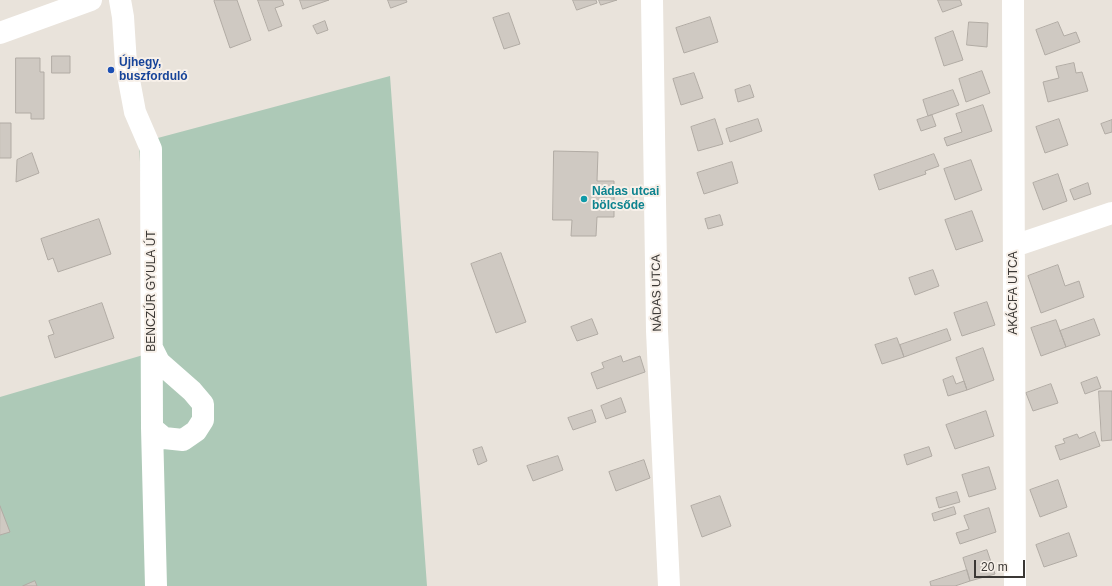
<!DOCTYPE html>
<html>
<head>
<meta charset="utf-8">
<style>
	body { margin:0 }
	#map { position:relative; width:1112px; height:586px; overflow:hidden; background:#e9e3db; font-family:Arial,sans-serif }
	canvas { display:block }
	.scale { position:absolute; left:974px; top:560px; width:51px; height:18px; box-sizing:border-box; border:2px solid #3b3835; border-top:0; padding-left:5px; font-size:12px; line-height:14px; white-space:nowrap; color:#3b3835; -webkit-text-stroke:3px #f7f0e9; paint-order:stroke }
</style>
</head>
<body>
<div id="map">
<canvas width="1112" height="586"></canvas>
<div class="scale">20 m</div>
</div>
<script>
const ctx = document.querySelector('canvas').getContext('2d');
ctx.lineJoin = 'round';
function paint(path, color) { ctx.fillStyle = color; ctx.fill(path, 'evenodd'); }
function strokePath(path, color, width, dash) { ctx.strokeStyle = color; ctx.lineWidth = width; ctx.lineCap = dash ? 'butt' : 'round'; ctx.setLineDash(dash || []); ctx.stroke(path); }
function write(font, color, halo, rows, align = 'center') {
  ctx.font = font + ' Arial,sans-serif'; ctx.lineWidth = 4; ctx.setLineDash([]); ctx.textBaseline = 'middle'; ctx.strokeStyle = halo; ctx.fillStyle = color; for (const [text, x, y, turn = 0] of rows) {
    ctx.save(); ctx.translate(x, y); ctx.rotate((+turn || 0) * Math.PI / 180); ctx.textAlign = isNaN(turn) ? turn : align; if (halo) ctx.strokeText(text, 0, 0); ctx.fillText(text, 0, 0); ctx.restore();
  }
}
paint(new Path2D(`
	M 390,76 L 427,586 L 0,586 L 0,397 L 150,353 L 139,143 Z`), '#adc9b7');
const building = new Path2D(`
	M 216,0 L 237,0 L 251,40 L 230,48 L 214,1 Z
	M 258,0 L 282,0 L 284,5 L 275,8 L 282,26 L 269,31 Z
	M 300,0 L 329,0 L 303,9 Z
	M 388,0 L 406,0 L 407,2 L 391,8 Z
	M 573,0 L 596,0 L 597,3 L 577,10 Z
	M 599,0 L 617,0 L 601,5 Z
	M 938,0 L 960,0 L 962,5 L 943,12 Z
	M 509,13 L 520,44 L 504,49 L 493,18 Z
	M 710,17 L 718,42 L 684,53 L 676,28 Z
	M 325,21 L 328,30 L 317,34 L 313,26 Z
	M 969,22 L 988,23 L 987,47 L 967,45 Z
	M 1058,22 L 1064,36 L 1076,32 L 1080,42 L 1045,55 L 1036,30 Z
	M 953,31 L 963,60 L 944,66 L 935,38 Z
	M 52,56 L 70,56 L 70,73 L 52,73 Z
	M 16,58 L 40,58 L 40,72 L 44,72 L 44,119 L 31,119 L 31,113 L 16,113 Z
	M 1074,63 L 1076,73 L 1082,72 L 1088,91 L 1048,102 L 1043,82 L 1059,78 L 1056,67 Z
	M 982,71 L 990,93 L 966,102 L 959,79 Z
	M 694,73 L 703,98 L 681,105 L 673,79 Z
	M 750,85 L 754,97 L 738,102 L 735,90 Z
	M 953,90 L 959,105 L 928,116 L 923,100 Z
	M 983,105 L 992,131 L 947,146 L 944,138 L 962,132 L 956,114 Z
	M 932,115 L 936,126 L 921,131 L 917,120 Z
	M 715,119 L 723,144 L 698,151 L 691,127 Z
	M 758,119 L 762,131 L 730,142 L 726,129 Z
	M 1059,119 L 1068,145 L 1045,153 L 1036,127 Z
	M 1112,120 L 1112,132 L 1105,134 L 1101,124 Z
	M 0,123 L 11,123 L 11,158 L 0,158 Z
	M 554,151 L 598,152 L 597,181 L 614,181 L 614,217 L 597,217 L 596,236 L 571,236 L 572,220 L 553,220 Z
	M 32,153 L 39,173 L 16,182 L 17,160 Z
	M 934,154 L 939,166 L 925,171 L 926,174 L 879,190 L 874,175 Z
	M 971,160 L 982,190 L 955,200 L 944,169 Z
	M 732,162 L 738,183 L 704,194 L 697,173 Z
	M 1058,174 L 1067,201 L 1043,210 L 1033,183 Z
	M 1088,183 L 1091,194 L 1074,200 L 1070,190 Z
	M 972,211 L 983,241 L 956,250 L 945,220 Z
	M 720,215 L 723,225 L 708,229 L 705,219 Z
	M 99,219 L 111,254 L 58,272 L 53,258 L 48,260 L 41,239 Z
	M 501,253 L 526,322 L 496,333 L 471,264 Z
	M 1058,265 L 1065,286 L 1079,281 L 1084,297 L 1041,313 L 1028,276 Z
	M 933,270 L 939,286 L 915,295 L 909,278 Z
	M 987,302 L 995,325 L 962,336 L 954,313 Z
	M 102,303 L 114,338 L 55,358 L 48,336 L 54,334 L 49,321 Z
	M 592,319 L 598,334 L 577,341 L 571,327 Z
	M 1094,319 L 1100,335 L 1066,347 L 1060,331 Z
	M 1056,320 L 1066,347 L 1041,356 L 1031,328 Z
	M 947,329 L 951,340 L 904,357 L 900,345 Z
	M 897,338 L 904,357 L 882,364 L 875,345 Z
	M 983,348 L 994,380 L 967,390 L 956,358 Z
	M 621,356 L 623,362 L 640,356 L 645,372 L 597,389 L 591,373 L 604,368 L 602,363 Z
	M 953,376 L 956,384 L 964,381 L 967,390 L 948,396 L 943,380 Z
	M 1097,377 L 1101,388 L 1085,394 L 1081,383 Z
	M 1051,384 L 1058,403 L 1033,411 L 1026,393 Z
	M 1099,391 L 1112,391 L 1112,440 L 1102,441 Z
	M 621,398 L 626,412 L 606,419 L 601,406 Z
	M 592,410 L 596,422 L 573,430 L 568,418 Z
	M 986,411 L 994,436 L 955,449 L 946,425 Z
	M 1095,432 L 1100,446 L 1060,460 L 1055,446 L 1065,443 L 1063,439 L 1077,434 L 1079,438 Z
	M 482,447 L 487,461 L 478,465 L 473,450 Z
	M 929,447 L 932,456 L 907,465 L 904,455 Z
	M 558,456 L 563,470 L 533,481 L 527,466 Z
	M 644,460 L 650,478 L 616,491 L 609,472 Z
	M 989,467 L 996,489 L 969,497 L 962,475 Z
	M 1058,480 L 1067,507 L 1040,517 L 1030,490 Z
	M 957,492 L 960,502 L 939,508 L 936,498 Z
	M 720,496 L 731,526 L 702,537 L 691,506 Z
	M 0,506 L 10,532 L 0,535 Z
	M 954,507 L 956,514 L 934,521 L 932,514 Z
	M 989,508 L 996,532 L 960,544 L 956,533 L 969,529 L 964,516 Z
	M 1069,533 L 1077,556 L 1044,567 L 1036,545 Z
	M 987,550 L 995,574 L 970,581 L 963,558 Z
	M 967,570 L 970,581 L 955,586 L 931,586 L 930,582 Z
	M 35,581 L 37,586 L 23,586 Z`);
paint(building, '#cfc9c2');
strokePath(building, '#b1aba4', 1);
strokePath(new Path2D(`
	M 120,0 L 123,17 L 126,64 L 135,112 L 151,149 L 152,428 L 156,586
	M 652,0 L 657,331 L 669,586
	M 1013,0 L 1015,586
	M 0,33 L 91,0
	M 1014,246 L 1112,213
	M 152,428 L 164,438 L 183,440 L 196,431 L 203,420 L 203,404 L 192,391 L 159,362 L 153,350`), '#fff', 22);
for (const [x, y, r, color] of [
	[111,70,4,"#1a4fb4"],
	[584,199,4,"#0f9aa8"]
]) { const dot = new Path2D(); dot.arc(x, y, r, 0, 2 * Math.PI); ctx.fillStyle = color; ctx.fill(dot); strokePath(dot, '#f7f0e9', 1.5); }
write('bold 12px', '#164399', '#f7f0e9', [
	["Újhegy,",119,63],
	["buszforduló",119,77]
], 'left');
write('bold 12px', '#0d838f', '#f7f0e9', [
	["Nádas utcai",592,192],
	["bölcsőde",592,206]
], 'left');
write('12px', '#3b3835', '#f7f0e9', [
	["BENCZÚR GYULA ÚT",152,291,-90],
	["NÁDAS UTCA",657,293,-91],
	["AKÁCFA UTCA",1014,293,-90]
]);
</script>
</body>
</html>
